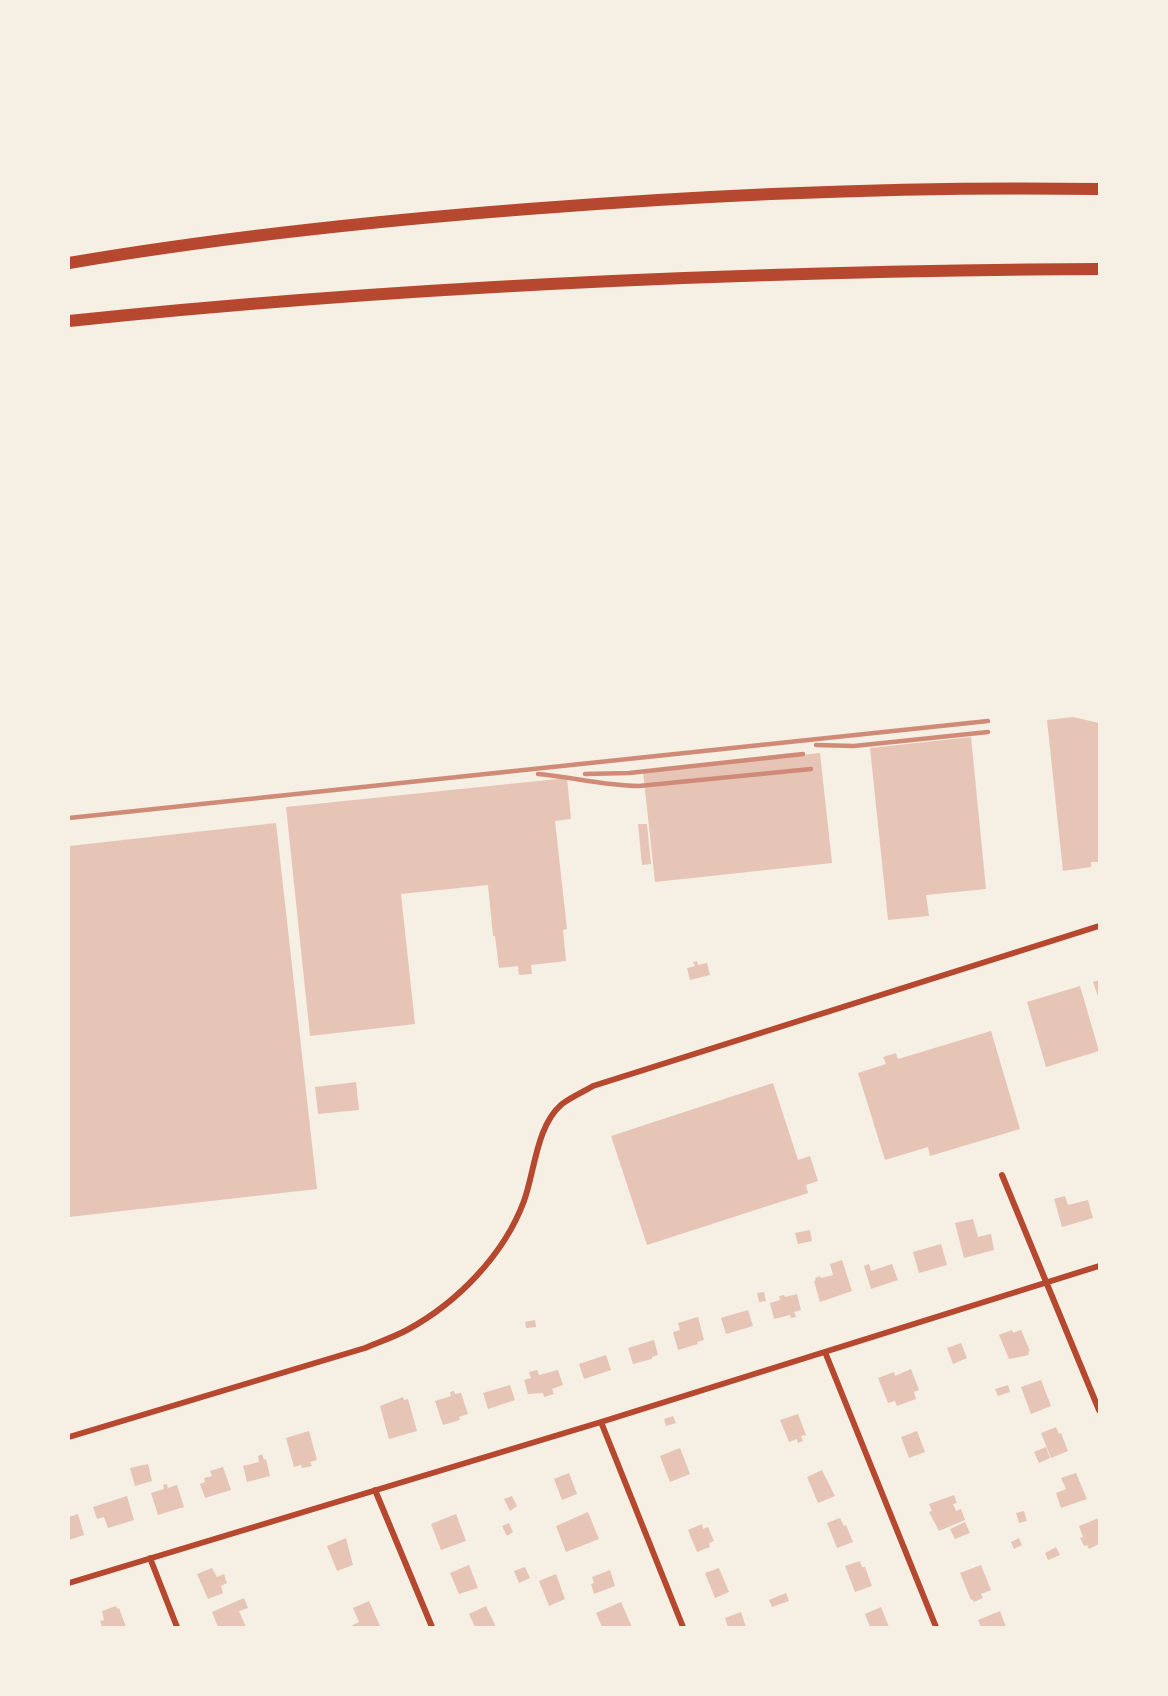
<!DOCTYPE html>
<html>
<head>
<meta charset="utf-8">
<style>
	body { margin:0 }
	#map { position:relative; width:1168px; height:1696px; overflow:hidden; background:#f6efe4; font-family:"Nunito Sans",sans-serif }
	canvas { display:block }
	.frame { position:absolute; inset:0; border:70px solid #f6efe4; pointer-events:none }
</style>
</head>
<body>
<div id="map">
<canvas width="1168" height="1696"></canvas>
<div class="frame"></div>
</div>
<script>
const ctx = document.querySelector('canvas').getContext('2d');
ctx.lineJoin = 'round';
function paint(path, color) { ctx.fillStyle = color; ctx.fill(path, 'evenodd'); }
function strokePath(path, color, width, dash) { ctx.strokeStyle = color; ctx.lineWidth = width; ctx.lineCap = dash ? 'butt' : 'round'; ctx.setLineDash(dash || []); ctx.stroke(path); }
paint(new Path2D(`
	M 1073,717 L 1099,723 L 1099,862 L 1091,862 L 1091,867 L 1063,871 L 1047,720 Z
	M 971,737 L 986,889 L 926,895 L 929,916 L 888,920 L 870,748 Z
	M 820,753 L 832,863 L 655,882 L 643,772 Z
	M 567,778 L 571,819 L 555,821 L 567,929 L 563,930 L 566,961 L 531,965 L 532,974 L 519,975 L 518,966 L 499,968 L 495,936 L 493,936 L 488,885 L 401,894 L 415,1024 L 310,1036 L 286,807 Z
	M 276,823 L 317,1189 L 69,1217 L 69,846 Z
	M 638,824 L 647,824 L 651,864 L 642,865 Z
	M 697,961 L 698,965 L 707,963 L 710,975 L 690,980 L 687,968 L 695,966 L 693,962 Z
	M 1099,980 L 1099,999 L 1093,982 Z
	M 1080,986 L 1099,1051 L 1046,1067 L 1027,1002 Z
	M 991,1031 L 1020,1129 L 930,1156 L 928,1147 L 885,1160 L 858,1073 L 886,1064 L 883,1057 L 896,1053 L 898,1059 Z
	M 356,1082 L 359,1110 L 318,1114 L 315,1087 Z
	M 773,1083 L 798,1160 L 810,1156 L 818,1181 L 806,1185 L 808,1193 L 647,1245 L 611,1136 Z
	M 1065,1196 L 1068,1205 L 1088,1200 L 1093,1218 L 1062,1227 L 1054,1199 Z
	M 973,1219 L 978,1237 L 991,1234 L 994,1250 L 964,1258 L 955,1223 Z
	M 810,1230 L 812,1241 L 798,1244 L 795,1233 Z
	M 941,1244 L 947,1265 L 919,1273 L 913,1252 Z
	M 842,1260 L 852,1291 L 820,1302 L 814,1281 L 816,1280 L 815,1278 L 820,1276 L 821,1278 L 833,1275 L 830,1264 Z
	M 869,1264 L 871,1271 L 892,1264 L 898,1280 L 871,1289 L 864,1266 Z
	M 764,1292 L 766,1301 L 759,1302 L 757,1293 Z
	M 797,1294 L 801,1310 L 794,1312 L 796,1317 L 791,1318 L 790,1315 L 774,1319 L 770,1303 L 780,1300 L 779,1296 L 784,1295 L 785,1297 Z
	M 748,1310 L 753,1326 L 726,1334 L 721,1318 Z
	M 698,1317 L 704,1340 L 697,1342 L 698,1344 L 678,1350 L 673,1332 L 680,1330 L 678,1323 Z
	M 535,1320 L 536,1327 L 526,1328 L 525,1322 Z
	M 1012,1330 L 1013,1333 L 1021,1330 L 1030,1351 L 1028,1352 L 1029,1355 L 1009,1359 L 999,1335 Z
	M 654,1340 L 658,1355 L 652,1357 L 652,1359 L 633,1364 L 628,1348 Z
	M 961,1343 L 967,1358 L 953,1364 L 947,1348 Z
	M 606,1355 L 611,1370 L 584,1379 L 579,1364 Z
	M 911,1369 L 919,1390 L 914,1392 L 916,1399 L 897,1406 L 895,1401 L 888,1403 L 878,1378 L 894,1372 L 895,1376 Z
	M 537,1370 L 539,1375 L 558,1370 L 563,1385 L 552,1389 L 554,1394 L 544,1397 L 543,1393 L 528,1394 L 524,1380 L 531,1378 L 529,1372 Z
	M 1041,1380 L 1051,1406 L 1031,1414 L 1021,1387 Z
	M 510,1385 L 515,1400 L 488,1409 L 483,1393 Z
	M 1008,1385 L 1010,1392 L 998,1396 L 995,1389 Z
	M 454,1391 L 455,1394 L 461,1393 L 468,1414 L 459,1417 L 460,1420 L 443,1425 L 435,1401 L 451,1396 L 450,1392 Z
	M 403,1397 L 404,1400 L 408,1399 L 417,1431 L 389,1439 L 380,1406 Z
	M 798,1414 L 806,1435 L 801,1436 L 803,1441 L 798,1443 L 797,1439 L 789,1442 L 780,1420 Z
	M 673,1416 L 676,1423 L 666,1426 L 664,1419 Z
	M 1056,1427 L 1059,1434 L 1061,1433 L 1068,1451 L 1051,1458 L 1041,1433 Z
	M 309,1431 L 317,1460 L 310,1462 L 312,1466 L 302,1468 L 301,1465 L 294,1467 L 286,1438 Z
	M 917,1431 L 925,1452 L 909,1458 L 901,1437 Z
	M 1046,1447 L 1050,1458 L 1039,1463 L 1034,1452 Z
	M 680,1448 L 690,1474 L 670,1482 L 660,1456 Z
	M 262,1454 L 264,1460 L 266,1459 L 270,1476 L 247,1482 L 243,1466 L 259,1462 L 258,1456 Z
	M 148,1464 L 152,1481 L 135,1486 L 130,1468 Z
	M 223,1467 L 231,1490 L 205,1498 L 200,1484 L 205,1482 L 204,1478 L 212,1476 L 210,1471 Z
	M 822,1470 L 835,1496 L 818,1503 L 807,1477 Z
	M 569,1473 L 577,1494 L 562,1500 L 554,1479 Z
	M 1076,1473 L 1087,1499 L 1061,1508 L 1056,1493 L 1066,1489 L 1061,1478 Z
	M 167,1484 L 168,1488 L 177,1485 L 184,1507 L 158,1515 L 151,1493 L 164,1489 L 163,1485 Z
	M 954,1495 L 957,1503 L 953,1504 L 956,1511 L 961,1509 L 965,1520 L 939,1531 L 929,1512 L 932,1511 L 929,1504 Z
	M 127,1496 L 134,1520 L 108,1528 L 104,1517 L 97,1519 L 93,1507 Z
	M 512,1496 L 517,1506 L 510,1511 L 504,1499 Z
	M 1024,1511 L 1027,1521 L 1019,1523 L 1016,1513 Z
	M 588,1512 L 599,1539 L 566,1552 L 556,1526 Z
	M 78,1514 L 84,1535 L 69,1540 L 69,1517 Z
	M 456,1514 L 466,1541 L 441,1550 L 431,1524 Z
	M 840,1518 L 844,1526 L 846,1525 L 853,1542 L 837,1548 L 827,1523 Z
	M 1099,1518 L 1099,1544 L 1089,1549 L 1087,1545 L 1084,1546 L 1080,1538 L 1083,1537 L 1079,1526 Z
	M 965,1522 L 970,1533 L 955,1539 L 950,1529 Z
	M 509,1523 L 513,1532 L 507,1536 L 502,1526 Z
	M 702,1524 L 703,1529 L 708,1527 L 714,1541 L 709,1543 L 710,1547 L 697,1552 L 688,1530 Z
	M 346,1538 L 353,1565 L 337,1571 L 327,1546 Z
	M 1019,1538 L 1022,1545 L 1014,1549 L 1011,1542 Z
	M 1056,1547 L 1060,1555 L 1048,1560 L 1045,1553 Z
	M 860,1561 L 862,1567 L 865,1567 L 872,1586 L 855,1592 L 845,1566 Z
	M 469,1565 L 478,1588 L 459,1594 L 450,1573 Z
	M 981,1565 L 991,1590 L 981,1594 L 983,1598 L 974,1602 L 972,1599 L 971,1600 L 960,1573 Z
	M 525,1567 L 530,1578 L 519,1583 L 514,1571 Z
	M 212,1568 L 217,1577 L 224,1574 L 227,1583 L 221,1586 L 223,1593 L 208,1599 L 197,1574 Z
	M 719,1568 L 729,1592 L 715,1598 L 705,1573 Z
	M 610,1570 L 615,1586 L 594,1594 L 591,1584 L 594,1583 L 592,1577 Z
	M 556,1574 L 565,1599 L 549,1606 L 539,1581 Z
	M 786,1593 L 789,1601 L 772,1607 L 769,1600 Z
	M 244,1598 L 248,1608 L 239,1611 L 246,1627 L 218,1627 L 212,1612 Z
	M 369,1601 L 380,1626 L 349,1627 L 359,1622 L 353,1608 Z
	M 621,1602 L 632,1627 L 602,1627 L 596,1613 Z
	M 116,1606 L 117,1609 L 119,1608 L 126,1627 L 102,1627 L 100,1621 L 104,1620 L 102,1611 Z
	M 486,1606 L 496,1627 L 475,1627 L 469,1614 Z
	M 881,1607 L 889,1627 L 870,1627 L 865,1614 Z
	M 1000,1611 L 1006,1627 L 981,1627 L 978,1620 Z
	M 741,1612 L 746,1627 L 728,1627 L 725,1618 Z`), '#e6c5b7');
strokePath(new Path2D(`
	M 1002,1175 L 1099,1410
	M 825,1352 L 936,1627
	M 601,1422 L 683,1627
	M 69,1437 L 365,1348 C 379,1342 394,1337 407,1330 C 457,1303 504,1255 524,1201 C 535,1171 536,1126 562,1104 C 571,1097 583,1092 593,1086 L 1099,926
	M 375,1490 L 432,1627
	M 150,1558 L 177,1627
	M 69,1583 L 601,1422 L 1099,1266`), '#b5482f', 6);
strokePath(new Path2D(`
	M 69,263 C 221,237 374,221 528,209 C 718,194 908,186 1099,189
	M 69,321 C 411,285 755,271 1099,269`), '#b5482f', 12);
strokePath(new Path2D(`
	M 816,745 L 854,746 L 988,732
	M 538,774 C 572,777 605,786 639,786 L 811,769
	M 585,774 L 629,773 L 803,754
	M 69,818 L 988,721`), '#cf8b77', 4.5);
</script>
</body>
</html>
